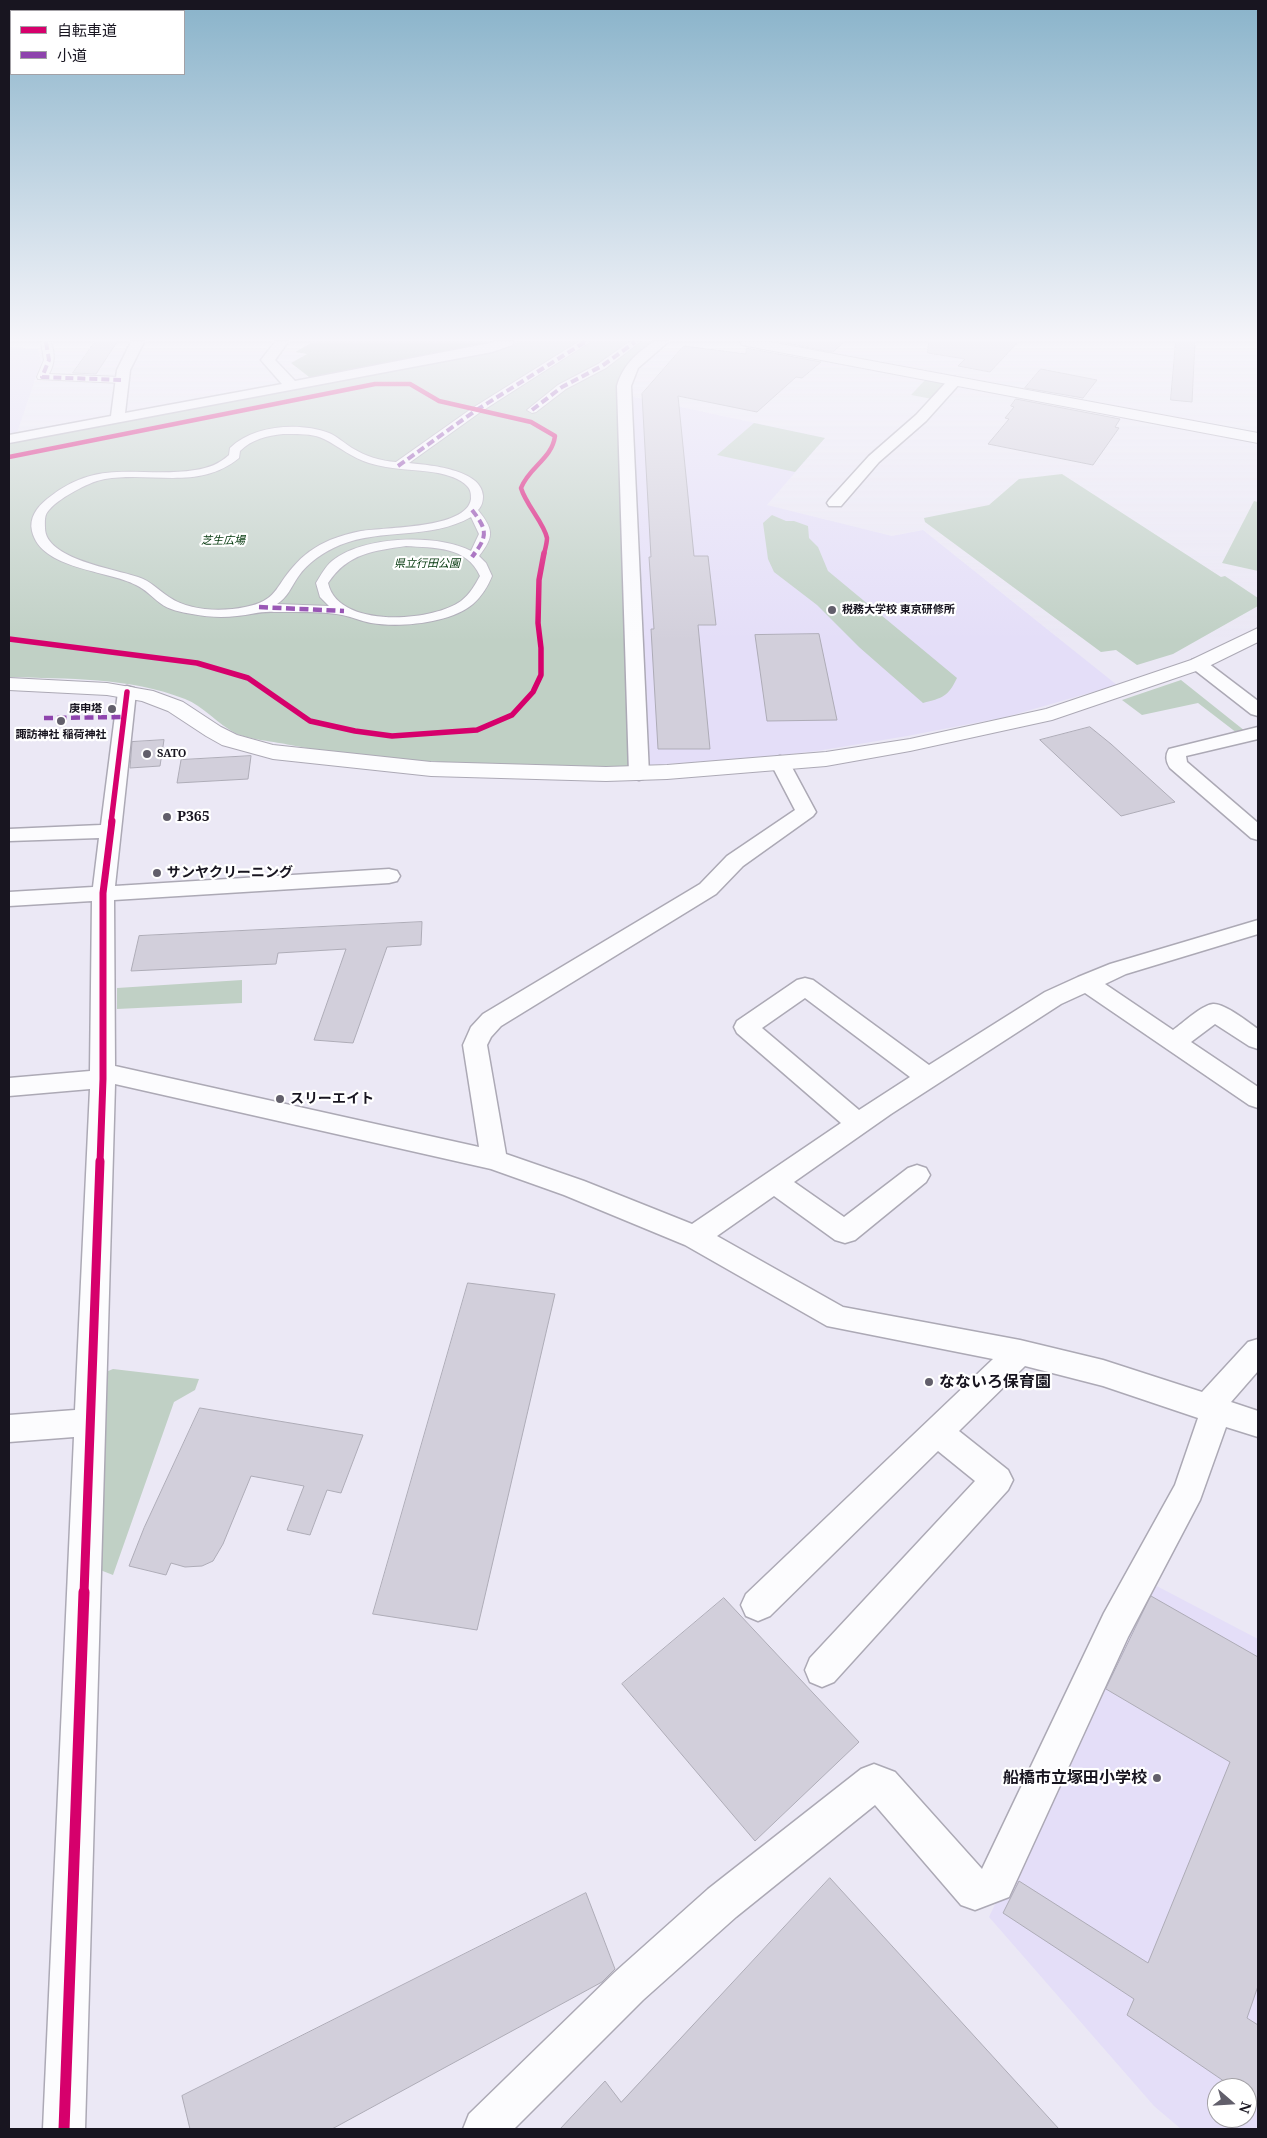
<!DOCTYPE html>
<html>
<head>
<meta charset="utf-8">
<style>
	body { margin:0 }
	#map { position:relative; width:1267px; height:2138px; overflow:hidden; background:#ebe8f5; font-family:"Noto Serif","Noto Sans JP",serif }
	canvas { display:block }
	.frame { position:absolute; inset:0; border:10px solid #181520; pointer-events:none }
	.legend { position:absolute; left:10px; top:10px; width:175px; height:65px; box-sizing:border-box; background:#fff; border:1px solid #a3a1a6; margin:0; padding:6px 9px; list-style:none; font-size:15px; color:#181520 }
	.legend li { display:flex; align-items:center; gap:10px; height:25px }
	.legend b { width:25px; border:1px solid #a3a1a6 }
	.north { position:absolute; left:1207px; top:2078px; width:50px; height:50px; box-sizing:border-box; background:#fff; border:1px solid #a3a1a6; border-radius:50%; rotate:109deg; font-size:14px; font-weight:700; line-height:20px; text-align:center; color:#181520 }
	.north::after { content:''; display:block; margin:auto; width:18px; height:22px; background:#625f6b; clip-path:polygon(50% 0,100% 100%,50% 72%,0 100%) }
</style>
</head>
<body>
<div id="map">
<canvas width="1267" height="2138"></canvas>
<div class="frame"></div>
<ul class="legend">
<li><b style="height:6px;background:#d6006c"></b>自転車道</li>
<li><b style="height:6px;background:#8e44ad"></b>小道</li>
</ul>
<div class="north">N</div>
</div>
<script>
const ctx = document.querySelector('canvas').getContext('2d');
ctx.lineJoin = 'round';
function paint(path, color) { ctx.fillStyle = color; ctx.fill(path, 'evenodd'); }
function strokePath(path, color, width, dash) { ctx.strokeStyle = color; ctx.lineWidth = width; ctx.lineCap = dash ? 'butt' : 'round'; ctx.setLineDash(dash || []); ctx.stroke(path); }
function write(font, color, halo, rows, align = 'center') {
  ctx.font = font + ' "Noto Serif","Noto Sans JP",serif'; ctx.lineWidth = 4.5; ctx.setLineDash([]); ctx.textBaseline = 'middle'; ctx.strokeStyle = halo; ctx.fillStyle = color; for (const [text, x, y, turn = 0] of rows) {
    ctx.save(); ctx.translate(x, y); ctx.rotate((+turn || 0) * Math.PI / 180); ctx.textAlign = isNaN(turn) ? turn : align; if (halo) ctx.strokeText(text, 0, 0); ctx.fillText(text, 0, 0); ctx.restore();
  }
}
paint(new Path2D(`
	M 9,347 L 38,349 L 41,362 L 17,433 L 9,435 Z
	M 630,396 L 825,438 L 767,505 L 892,536 L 923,530 L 1117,685 L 1006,717 L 907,736 L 817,751 L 754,758 L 649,765 Z
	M 1149,1582 L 1258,1639 L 1258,2129 L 1181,2129 L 1154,2106 L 989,1917 ZM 1217,2088 L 1247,2088 L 1247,2118 L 1217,2118 Z`), '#e4def8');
paint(new Path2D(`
	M 520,342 L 657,342 C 639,355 625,364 619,386 L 631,767 C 517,764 402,766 290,745 C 277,742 246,739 235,733 C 218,724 203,706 185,699 C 129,677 67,679 9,677 L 9,443 L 441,361 Z
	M 925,380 L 946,384 L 932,399 L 911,395 Z
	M 754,423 L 825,438 L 795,472 L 717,455 Z
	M 1062,474 L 1221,577 L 1225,576 L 1258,598 L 1258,606 L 1173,654 L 1137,665 L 1116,650 L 1101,652 L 925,522 L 924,518 L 989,505 L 1019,479 Z
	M 1254,501 L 1258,502 L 1258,571 L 1222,563 Z
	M 772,515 L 786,521 L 794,521 L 808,526 L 809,538 L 818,547 L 828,571 L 957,678 C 948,697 942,698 923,703 L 859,647 L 817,605 L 774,572 L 768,559 L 763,523 Z
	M 1181,680 L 1245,731 L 1237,733 L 1198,703 L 1142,715 L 1122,700 Z
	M 242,980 L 242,1003 L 117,1009 L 117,988 Z
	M 113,1369 L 199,1379 L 195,1390 L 174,1402 L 113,1575 L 95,1568 L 96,1376 Z`), '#c0d0c5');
paint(new Path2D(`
	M 313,342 L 496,342 L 313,380 L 291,363 L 307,354 L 295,352 Z`), '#9ab19e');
const building = new Path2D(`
	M 95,342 L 117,342 L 96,374 L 73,373 Z
	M 781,342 L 844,342 L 833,352 Z
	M 929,342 L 1018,342 L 990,372 L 958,366 L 965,359 L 928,353 Z
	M 1176,342 L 1195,342 L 1192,402 L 1171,400 Z
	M 684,346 L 746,354 L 746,348 L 821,362 L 802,378 L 796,377 L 757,412 L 678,396 L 694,556 L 708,556 L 716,625 L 698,625 L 710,749 L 658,749 L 651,629 L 654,629 L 649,557 L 651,557 L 642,394 Z
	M 1041,369 L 1097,380 L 1083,398 L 1025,388 Z
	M 1016,399 L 1120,419 L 1115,427 L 1119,428 L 1093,465 L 988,444 L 1009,419 L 1005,418 L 1014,407 L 1011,406 Z
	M 819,634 L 837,720 L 767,721 L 755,635 Z
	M 1090,727 L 1111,744 L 1175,802 L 1121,816 L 1040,740 Z
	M 164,740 L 160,766 L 130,768 L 132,742 Z
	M 251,756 L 248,779 L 177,783 L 181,760 Z
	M 422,922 L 421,945 L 387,947 L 353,1043 L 314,1040 L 346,949 L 278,953 L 276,964 L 131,971 L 139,936 Z
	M 468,1283 L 555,1294 L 477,1630 L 373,1614 Z
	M 200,1408 L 363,1435 L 341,1493 L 327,1490 L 310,1535 L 287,1530 L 304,1486 L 251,1476 L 223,1544 L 213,1561 L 202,1566 L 185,1567 L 171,1563 L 166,1575 L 129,1566 L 144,1528 Z
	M 1151,1596 L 1258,1657 L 1258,1986 L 1247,2018 L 1258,2025 L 1258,2105 L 1247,2097 L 1247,2088 L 1234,2088 L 1127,2015 L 1134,1999 L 1003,1913 L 1019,1881 L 1148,1963 L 1230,1762 L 1106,1689 Z
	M 724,1598 L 859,1742 L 755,1841 L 622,1684 Z
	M 830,1878 L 1059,2129 L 560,2129 L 605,2081 L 621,2102 Z
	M 586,1893 L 615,1969 L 602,1982 L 332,2129 L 190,2129 L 182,2096 Z`);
paint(building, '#d2cfdb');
strokePath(building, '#aeacb7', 1);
const pedestrian = new Path2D(`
	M 41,342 L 51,342 C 55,354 55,363 49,374 L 121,377 L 126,380 L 121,383 L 38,379 L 37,377 L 44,360 Z
	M 578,342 L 590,342 L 479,413 L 409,463 C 428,465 482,469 483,496 C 483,501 482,506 478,510 C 493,529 495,536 479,556 L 486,563 L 492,576 C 488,586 482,596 473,604 C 451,623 400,628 371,623 C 361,621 352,617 342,615 C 326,611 293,612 274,612 C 261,611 250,615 237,616 C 222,618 207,617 192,614 C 181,612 169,610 160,603 C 152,597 145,589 136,585 C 108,570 41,570 32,531 C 29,518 37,507 47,499 C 100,456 138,479 195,470 C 209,468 219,464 229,455 L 230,448 C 254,425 299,422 329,433 C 338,437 344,443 352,448 C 365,456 381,461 396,462 L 471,409 ZM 283,434 C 296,434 312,433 324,439 C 340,447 352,458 369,463 C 391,470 415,469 438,473 C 447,475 460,478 467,486 C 471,490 471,494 471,499 C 467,529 385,527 361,531 C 351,533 340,536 330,540 C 316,546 303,555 293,567 C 275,587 277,601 245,607 C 222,612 189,611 169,597 C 158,590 151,581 138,577 C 115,569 45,559 45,528 C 45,521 44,515 49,510 C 56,502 66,496 75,491 C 84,486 94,481 105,479 C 151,471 199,491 239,458 L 240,451 C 252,439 267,436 283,434 ZM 471,517 L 479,534 L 471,551 C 437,533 362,536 332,561 C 325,567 321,575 316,583 L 320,597 L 329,606 L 277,604 C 288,597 291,587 298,577 C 308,562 324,552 340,545 C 382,528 431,540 471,517 ZM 406,546 C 434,548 467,546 480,576 C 475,585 470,594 461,601 C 432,622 338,629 328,583 C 348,553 373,551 406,546 Z
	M 629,342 L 640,342 L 606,368 L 566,389 L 536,412 L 532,413 L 527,410 L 558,385 L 598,364 Z`);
const minor = new Path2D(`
	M 131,342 L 144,342 L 130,370 L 125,413 L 282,384 L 261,360 L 275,342 L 288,342 L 275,360 L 295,381 L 495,342 L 513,342 L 512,345 L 492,352 L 9,443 L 9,435 L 111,416 L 117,370 Z
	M 653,342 L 668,342 L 638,368 L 631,386 L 649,774 L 646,778 L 639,780 L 632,778 L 629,774 L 617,386 C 623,365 636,354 653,342 Z
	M 955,377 L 962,381 L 926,421 L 879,462 L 841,506 L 829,506 L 827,503 L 829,500 L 869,456 L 916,415 L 950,378 Z
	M 1198,658 L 1204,660 L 1258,701 L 1258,716 L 1251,714 L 1192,668 L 1189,664 L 1192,660 Z
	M 127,686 L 134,688 L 136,692 L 115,886 L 389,869 L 397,871 L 400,876 L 397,881 L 389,883 L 114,900 L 115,1066 L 479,1147 L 463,1045 L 471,1027 L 483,1014 L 700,884 L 727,856 L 795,810 L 770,762 L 773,758 L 780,756 L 787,758 L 816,812 L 813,816 L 743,866 L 716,894 L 501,1026 L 491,1037 L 487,1045 L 506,1154 L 584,1181 L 692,1224 L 841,1123 L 737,1033 L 734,1027 L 737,1021 L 797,980 L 805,978 L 813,980 L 929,1065 L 1045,992 L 1078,977 L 1110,964 L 1258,920 L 1258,934 L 1126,974 L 1105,984 L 1173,1030 C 1183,1023 1202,1005 1213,1004 C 1224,1003 1248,1022 1258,1029 L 1258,1049 L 1249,1046 L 1215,1024 L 1191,1042 L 1258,1087 L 1258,1108 L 1249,1105 L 1085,993 L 1061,1004 L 891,1114 L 794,1182 L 844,1217 L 908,1168 L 917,1165 L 926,1168 L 930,1175 L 926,1182 L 855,1240 L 845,1243 L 835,1240 L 774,1196 L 717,1236 L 843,1307 L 1020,1340 L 1103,1360 L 1202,1392 L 1248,1342 L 1258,1339 L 1258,1371 L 1231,1402 L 1258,1411 L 1258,1437 L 1226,1427 L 1200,1500 L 1128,1637 L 1009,1897 L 975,1910 L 961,1905 L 875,1805 L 736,1917 L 643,2000 L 514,2129 L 463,2129 L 469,2114 L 615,1972 L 708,1889 L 861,1769 L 874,1764 L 895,1772 L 982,1869 L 1104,1613 L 1175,1485 L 1198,1418 L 1103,1386 L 1025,1366 L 959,1431 L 1008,1470 L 1013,1480 L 1008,1490 L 834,1682 L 822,1687 L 810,1682 L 805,1670 L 810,1658 L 975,1481 L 938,1451 L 770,1616 L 758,1621 L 746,1616 L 741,1605 L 746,1594 L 993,1359 L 827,1326 L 685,1245 L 564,1195 L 491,1169 L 115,1084 L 85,2129 L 43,2129 L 74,1437 L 9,1442 L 9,1415 L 75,1410 L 90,1089 L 9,1096 L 9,1078 L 90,1071 L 92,901 L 9,906 L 9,892 L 93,887 L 99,838 L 9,841 L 9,829 L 101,825 L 118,692 L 120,688 ZM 805,998 L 910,1077 L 859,1110 L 762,1028 Z
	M 1258,727 L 1258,739 L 1186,756 L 1187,762 L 1258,823 L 1258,840 L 1251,838 L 1170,768 C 1166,762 1165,755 1169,749 Z`);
const tertiary = new Path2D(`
	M 1258,628 L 1258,642 L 1205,668 L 1052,720 L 910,751 L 826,766 L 667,779 L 606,781 L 431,776 L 273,759 L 222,745 L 206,736 L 168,711 L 142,701 L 107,695 L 9,690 L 9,678 L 107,683 L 153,691 L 183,702 L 221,727 L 237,735 L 273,745 L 431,762 L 606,767 L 667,765 L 826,752 L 910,739 L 1046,709 L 1191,660 Z`);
const primary = new Path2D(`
	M 740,342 L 770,342 L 1258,433 L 1258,443 L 747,346 L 742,345 Z`);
strokePath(pedestrian, '#aca9b5', 2);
strokePath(minor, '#aca9b5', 3);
strokePath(tertiary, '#aca9b5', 2);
strokePath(primary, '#aca9b5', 2);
paint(pedestrian, '#fcfcfe');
paint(minor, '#fcfcfe');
paint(tertiary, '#fcfcfe');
paint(primary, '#fcfcfe');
strokePath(new Path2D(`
	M 46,342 L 49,360 L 42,377 L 121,380
	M 532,410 L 562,387 L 602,366 L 635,342
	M 398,466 L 475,411 L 585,342
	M 472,510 C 486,528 489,535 474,554`), '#8e44ad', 4, [8, 4]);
strokePath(new Path2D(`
	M 472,557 L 475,553
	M 259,607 L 344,611
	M 44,718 L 124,717`), '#8e44ad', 4.5, [9, 4.5]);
strokePath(new Path2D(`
	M 9,457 L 375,384 L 410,384 L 439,401 L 531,422 L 555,436 C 552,459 529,467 521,488 C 526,505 544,523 547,538 C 547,543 545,550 544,554`), '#d6006c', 4.5);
strokePath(new Path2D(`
	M 9,639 L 197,663 L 248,678 L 310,721 L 355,731 L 392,736 L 477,730 L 512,715 L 533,692 L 541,675 L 541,648 L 538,623 L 539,580 L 544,553
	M 111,823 L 127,692`), '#d6006c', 5.5);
strokePath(new Path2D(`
	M 100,1163 L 103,1079 L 103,893 L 112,821`), '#d6006c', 7);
strokePath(new Path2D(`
	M 84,1593 L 100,1161`), '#d6006c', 9);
strokePath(new Path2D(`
	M 64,2129 L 84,1592`), '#d6006c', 11);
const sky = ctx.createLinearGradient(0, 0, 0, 641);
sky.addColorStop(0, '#89b3ca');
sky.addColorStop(0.53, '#f6f5fa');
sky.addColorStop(1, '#f6f5fa00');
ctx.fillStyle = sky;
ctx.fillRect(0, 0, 1267, 641);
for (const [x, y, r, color] of [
	[832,610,5,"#625f6b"],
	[112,709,5,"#625f6b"],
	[61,721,5,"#625f6b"],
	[147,754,5,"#625f6b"],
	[167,817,5,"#625f6b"],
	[157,873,5,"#625f6b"],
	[280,1099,5,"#625f6b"],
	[929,1382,5,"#625f6b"],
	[1157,1778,5,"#625f6b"]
]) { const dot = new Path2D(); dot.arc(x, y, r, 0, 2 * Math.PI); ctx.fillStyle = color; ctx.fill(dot); strokePath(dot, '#fff', 2); }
write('italic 11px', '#00360a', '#fff', [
	["芝生広場",223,541],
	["県立行田公園",427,564]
]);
write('bold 11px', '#181520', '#fff', [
	["税務大学校 東京研修所",842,610],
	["庚申塔",102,709,"right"],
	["諏訪神社 稲荷神社",61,735,"center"],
	["SATO",157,754]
], 'left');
write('bold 14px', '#181520', '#fff', [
	["P365",177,817],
	["サンヤクリーニング",167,873],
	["スリーエイト",290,1099]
], 'left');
write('bold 16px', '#181520', '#fff', [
	["なないろ保育園",939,1382],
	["船橋市立塚田小学校",1147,1778,"right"]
], 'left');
</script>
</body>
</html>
